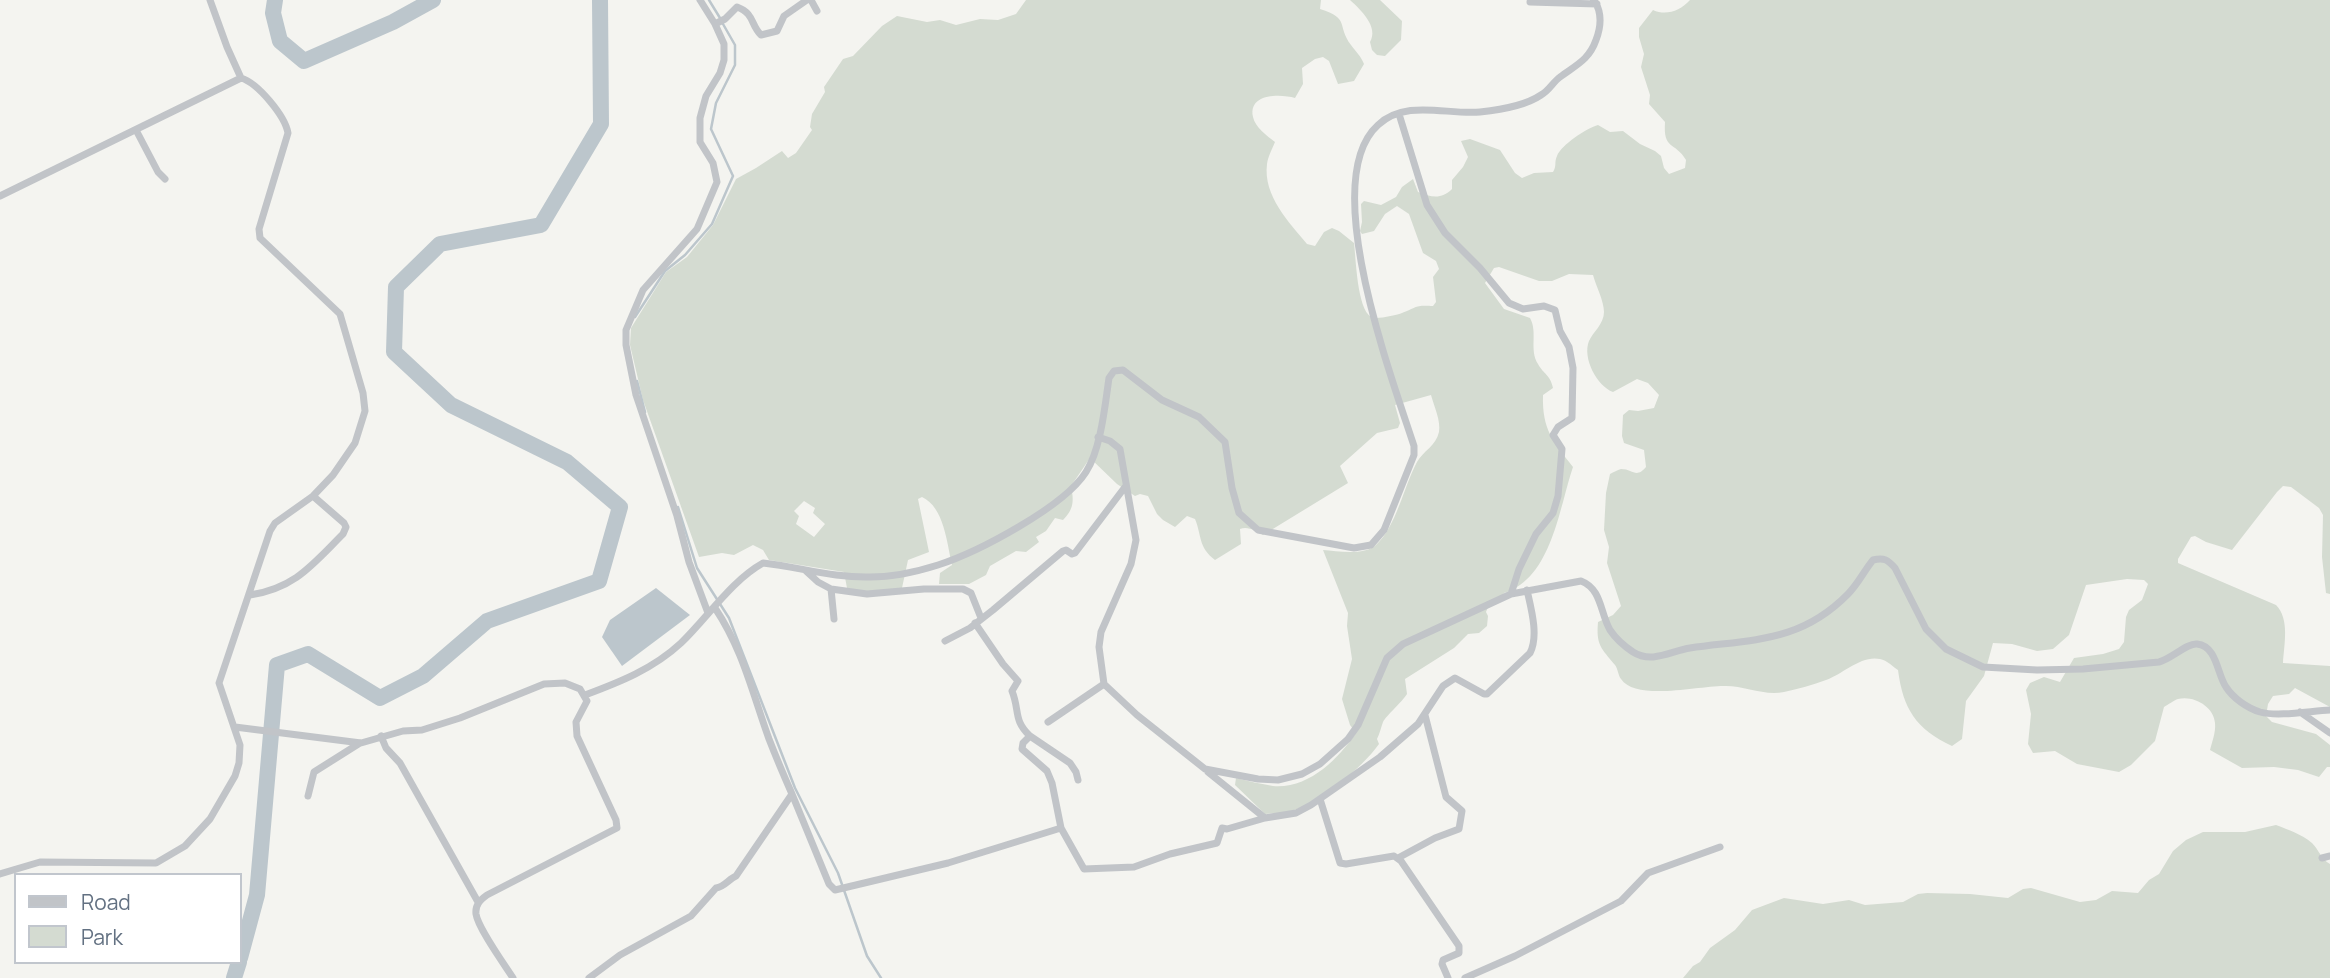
<!DOCTYPE html>
<html>
<head>
<meta charset="utf-8">
<style>
	body { margin:0 }
	#map { position:relative; width:2330px; height:978px; overflow:hidden; background:#f4f4f0; font-family:Manrope,sans-serif }
	canvas { display:block }
	.legend { position:absolute; left:14px; top:873px; width:228px; height:91px; box-sizing:border-box; background:#fff; border:2px solid #c1c6cd; margin:0; padding:9px 12px; list-style:none; font-size:21px; color:#637182 }
	.legend li { display:flex; align-items:center; gap:14px; height:35px }
	.legend b { width:35px; border:2px solid #c1c6cd }
</style>
</head>
<body>
<div id="map">
<canvas width="2330" height="978"></canvas>
<ul class="legend">
<li><b style="height:9px;background:#c1c4c8"></b>Road</li>
<li><b style="height:19px;background:#d4dbd1"></b>Park</li>
</ul>
</div>
<script>
const ctx = document.querySelector('canvas').getContext('2d');
ctx.lineJoin = 'round';
function paint(path, color) { ctx.fillStyle = color; ctx.fill(path, 'evenodd'); }
function strokePath(path, color, width, dash) { ctx.strokeStyle = color; ctx.lineWidth = width; ctx.lineCap = dash ? 'butt' : 'round'; ctx.setLineDash(dash || []); ctx.stroke(path); }
paint(new Path2D(`
	M 1026,0 L 1321,0 L 1320,9 C 1351,19 1336,25 1351,45 C 1356,52 1361,56 1364,64 L 1354,81 L 1338,84 L 1329,61 L 1323,57 L 1315,59 L 1302,68 L 1303,84 L 1295,98 C 1281,94 1248,93 1253,117 C 1255,127 1267,136 1275,142 C 1272,149 1268,157 1267,164 C 1263,196 1289,222 1307,244 L 1315,246 L 1324,232 L 1332,228 L 1339,231 L 1354,243 C 1356,259 1357,308 1371,317 C 1375,320 1397,315 1402,313 C 1418,307 1414,305 1433,306 L 1436,302 L 1433,277 L 1439,269 L 1436,261 L 1423,253 L 1409,214 L 1397,206 L 1385,214 L 1374,231 L 1362,234 L 1360,231 L 1362,222 L 1361,204 L 1364,201 L 1381,205 L 1396,197 L 1402,187 L 1413,179 L 1418,192 C 1431,197 1441,200 1452,189 L 1452,180 L 1463,167 L 1468,157 L 1461,141 L 1470,139 L 1500,150 L 1515,173 L 1522,178 L 1534,173 L 1553,172 C 1557,166 1554,162 1557,156 C 1561,145 1587,128 1598,125 L 1610,132 L 1623,131 L 1640,144 L 1655,151 L 1661,156 L 1664,168 L 1669,174 L 1685,168 L 1686,160 C 1675,141 1663,151 1665,122 L 1649,104 L 1650,95 L 1641,67 L 1644,54 L 1639,37 L 1639,28 L 1653,10 C 1666,16 1680,11 1690,0 L 2330,0 L 2330,594 L 2326,593 L 2322,557 L 2323,515 L 2319,508 L 2291,487 L 2283,486 L 2277,492 L 2232,550 L 2206,542 L 2195,536 L 2191,537 L 2178,559 L 2178,563 L 2276,605 C 2290,619 2284,645 2283,663 L 2330,666 L 2330,707 L 2295,688 L 2289,694 L 2273,696 L 2268,704 L 2266,716 L 2272,722 L 2316,734 L 2330,745 L 2330,767 L 2327,767 L 2319,777 L 2298,770 L 2274,767 L 2242,768 L 2210,750 C 2212,742 2216,732 2215,723 C 2214,707 2194,695 2178,699 C 2174,700 2168,705 2164,707 L 2155,741 L 2131,765 L 2119,772 L 2077,764 L 2055,751 L 2033,753 L 2028,744 L 2031,714 L 2026,690 L 2030,683 L 2044,677 L 2060,682 L 2074,658 L 2103,654 L 2119,649 L 2124,642 L 2126,617 L 2129,610 L 2142,600 L 2148,584 L 2144,580 L 2127,579 L 2086,585 L 2069,635 L 2053,649 L 2037,651 L 2012,644 L 1993,643 L 1984,676 L 1966,701 L 1962,739 L 1952,746 C 1916,729 1903,709 1898,670 C 1893,667 1887,660 1880,659 C 1861,655 1843,674 1826,680 C 1813,685 1798,689 1784,692 C 1764,696 1745,686 1726,686 C 1701,685 1636,702 1621,679 C 1618,675 1618,669 1615,665 C 1601,648 1596,645 1598,622 L 1613,615 L 1621,606 L 1607,563 L 1609,547 L 1604,530 L 1606,493 L 1610,474 C 1614,472 1617,470 1621,469 C 1633,469 1636,479 1646,467 L 1644,450 L 1624,443 L 1622,436 L 1623,415 L 1629,410 L 1638,411 L 1654,408 L 1659,395 L 1648,383 L 1637,379 L 1613,392 C 1597,386 1582,358 1589,341 C 1593,332 1604,324 1604,312 C 1604,301 1596,286 1593,275 L 1569,274 L 1552,281 L 1539,281 L 1499,267 L 1494,268 L 1485,283 L 1504,309 L 1530,318 C 1538,332 1529,350 1538,364 C 1544,375 1550,374 1553,388 L 1543,395 C 1542,430 1553,441 1573,467 C 1559,508 1552,578 1504,593 L 1501,601 L 1488,607 L 1486,612 L 1488,616 L 1487,626 L 1479,633 L 1468,634 L 1454,648 L 1405,679 L 1407,694 C 1402,702 1386,716 1383,722 C 1381,727 1380,733 1377,739 L 1379,744 C 1361,769 1322,801 1292,811 C 1284,814 1273,813 1265,814 L 1235,785 L 1236,778 C 1248,781 1261,784 1273,786 C 1309,789 1338,759 1356,733 L 1350,725 L 1342,699 L 1352,659 L 1347,626 L 1348,613 L 1323,550 C 1338,551 1363,556 1376,545 C 1396,527 1404,486 1417,462 C 1423,451 1436,446 1439,432 C 1441,421 1434,406 1431,395 L 1395,405 L 1400,423 L 1398,428 L 1377,433 L 1340,466 L 1348,483 L 1263,535 C 1256,531 1248,526 1240,529 L 1241,544 L 1215,560 C 1198,547 1202,536 1195,519 L 1187,516 L 1175,527 L 1163,520 L 1157,514 L 1148,496 L 1140,494 L 1135,496 L 1117,484 L 1090,458 L 1071,486 C 1074,501 1074,509 1063,520 L 1055,518 L 1046,531 L 1036,537 L 1039,542 L 1026,552 L 1016,551 L 990,566 L 986,575 L 969,584 L 939,584 L 940,573 L 952,565 C 947,543 944,507 922,497 L 918,499 L 929,552 L 908,560 L 902,588 L 866,592 L 847,588 L 844,572 L 769,560 L 763,550 L 753,545 L 734,555 L 722,553 L 699,557 L 643,400 L 630,345 L 631,328 L 666,272 L 687,257 L 713,225 L 736,179 L 756,168 L 782,151 L 788,158 L 796,153 L 812,130 L 810,127 L 812,114 L 825,92 L 824,87 L 843,59 L 853,56 L 882,26 L 897,16 L 927,22 L 940,20 L 956,25 L 980,19 L 998,20 L 1016,14 ZM 804,501 L 815,508 L 813,513 L 825,524 L 814,537 L 796,524 L 799,516 L 794,511 Z
	M 1350,0 L 1380,0 L 1402,21 L 1401,40 L 1385,56 L 1377,55 L 1372,50 L 1370,42 C 1379,27 1361,10 1350,0 Z
	M 2276,825 C 2289,830 2301,834 2312,843 C 2319,850 2321,859 2330,864 L 2330,978 L 1683,978 L 1693,966 L 1700,962 L 1710,948 L 1735,930 L 1752,910 L 1784,898 L 1823,904 L 1849,900 L 1865,905 L 1903,902 L 1918,894 L 1927,893 L 1970,894 L 2008,898 L 2023,889 L 2031,888 L 2080,902 L 2096,900 L 2112,891 L 2138,893 L 2149,880 L 2159,874 L 2173,851 L 2186,840 L 2203,832 L 2245,832 Z`), '#d4dbd1');
paint(new Path2D(`
	M 656,588 L 690,615 L 622,666 L 602,637 L 610,620 Z`), '#bcc6cc');
strokePath(new Path2D(`
	M 709,0 L 720,18
	M 635,317 L 665,271 L 685,255 L 712,224 L 733,176 L 711,129 L 716,103 L 735,65 L 735,45 L 723,24
	M 637,381 L 645,412
	M 678,507 L 697,568 L 729,618 L 795,788 L 838,873 L 867,956 L 881,978`), '#bcc6cc', 2.5);
strokePath(new Path2D(`
	M 275,0 L 273,13 L 280,41 L 304,61 L 393,22 L 433,0
	M 240,958 L 257,895 L 277,665 L 308,654 L 380,698 L 423,676 L 487,621 L 599,581 L 620,507 L 567,462 L 451,405 L 394,352 L 396,287 L 440,244 L 541,225 L 601,124 L 600,0
	M 234,978 L 239,962`), '#bcc6cc', 16);
strokePath(new Path2D(`
	M 210,0 L 227,47 L 241,78
	M 700,0 L 715,24 L 725,19 L 737,7 C 755,14 750,24 761,35 L 777,31 L 784,16 L 807,0
	M 811,0 L 817,11
	M 1530,2 L 1597,4
	M 1399,114 L 1427,205 L 1445,233 L 1480,268 L 1509,303 L 1523,309 L 1544,306 L 1555,310 L 1560,331 L 1569,347 L 1573,368 L 1572,418 L 1558,427 L 1553,435 L 1562,449 L 1558,496 L 1553,513 L 1536,534 L 1519,569 L 1511,594
	M 136,130 L 158,172 L 165,179
	M 0,196 L 241,78 C 258,83 285,116 288,133 L 259,229 L 260,238 L 340,314 L 363,393 L 365,411 L 355,443 L 333,475 L 313,496 L 275,523 L 270,531 L 219,683 L 240,745 L 239,763 L 235,776 L 210,819 L 185,846 L 156,863 L 40,862 L 0,874
	M 1098,437 L 1110,441 L 1120,449 L 1136,540 L 1131,564 L 1101,632 L 1099,647 L 1104,684 L 1137,715 L 1205,769 L 1258,779 L 1278,780 L 1302,774 L 1320,764 L 1348,739 L 1358,725 L 1387,658 L 1403,644 L 1511,594 L 1581,581 C 1602,589 1600,613 1610,630 C 1616,639 1624,646 1633,652 C 1652,664 1671,651 1690,648 C 1752,639 1800,643 1848,594 C 1858,584 1864,571 1873,560 C 1884,557 1888,560 1895,568 L 1926,629 L 1946,649 L 1983,667 L 2037,670 L 2083,669 L 2159,662 C 2171,659 2187,643 2197,644 C 2217,646 2217,674 2226,687 C 2233,698 2247,708 2260,712 C 2278,717 2310,711 2330,710
	M 806,571 L 818,582 L 831,589 L 867,594 L 924,589 L 963,589 L 971,593 L 981,618
	M 831,589 L 834,619
	M 250,595 C 295,588 312,565 343,534 L 346,527 L 344,523 L 313,496
	M 715,608 C 743,650 752,692 769,739 C 776,757 784,776 792,794
	M 708,613 L 689,562 L 677,516 L 636,395 L 626,345 L 626,330 L 643,290 L 697,229 L 717,182 L 713,163 L 700,142 L 700,118 L 706,96 L 720,73 L 724,60 L 724,44 L 715,24
	M 975,623 L 1003,664 L 1018,681 L 1012,691 C 1020,711 1013,720 1030,736 L 1023,743 L 1022,749 L 1047,771 L 1052,783 L 1061,828
	M 945,641 L 970,628 L 993,610 L 1063,551 L 1066,550 L 1072,554 L 1075,553 L 1125,487
	M 585,695 C 620,682 653,669 681,643 C 708,617 731,581 763,563 C 799,567 834,578 870,577 C 892,577 916,572 938,565 C 978,552 1064,507 1086,472 C 1101,449 1105,405 1109,378 L 1114,371 L 1123,370 L 1162,400 L 1199,417 L 1225,442 L 1232,488 L 1239,513 L 1258,530 L 1354,548 L 1371,545 L 1384,530 L 1414,455 L 1414,446 C 1392,378 1317,180 1378,125 C 1406,99 1446,115 1480,112 C 1499,110 1525,106 1541,95 C 1549,91 1553,82 1560,77 C 1576,65 1589,60 1596,40 C 1601,27 1602,12 1594,0
	M 2300,712 L 2330,733
	M 1048,722 L 1104,684
	M 235,727 L 361,743 L 403,731 L 422,730 L 460,718 L 544,684 L 565,683 L 580,689 L 587,701 L 576,722 L 577,736 L 616,820 L 617,828 L 487,895 C 480,900 475,905 476,914 C 478,928 504,964 513,978
	M 381,736 L 386,748 L 400,763 L 478,902
	M 1030,736 L 1070,763 L 1076,772 L 1078,780
	M 1208,772 L 1265,818 L 1296,813 L 1311,805 L 1380,757 L 1418,724 L 1443,686 L 1455,678 L 1484,694 L 1487,694 L 1530,653 C 1539,636 1531,608 1527,590
	M 308,796 L 314,772 L 360,743
	M 1320,799 L 1340,863 L 1346,864 L 1394,856 L 1401,861 L 1459,946 L 1459,953 L 1443,960 L 1442,964 L 1448,978
	M 1398,858 L 1435,838 L 1459,829 L 1462,811 L 1446,797 L 1425,715
	M 2322,858 L 2330,856
	M 589,978 L 620,955 L 691,916 L 716,888 C 724,887 729,879 736,876 L 792,794 L 829,884 L 835,890 L 948,863 L 1061,828 L 1084,869 L 1134,867 L 1170,854 L 1217,843 L 1222,828 L 1227,829 L 1265,818
	M 1465,978 L 1515,956 L 1621,901 L 1648,873 L 1720,847`), '#c1c4c8', 7);
</script>
</body>
</html>
